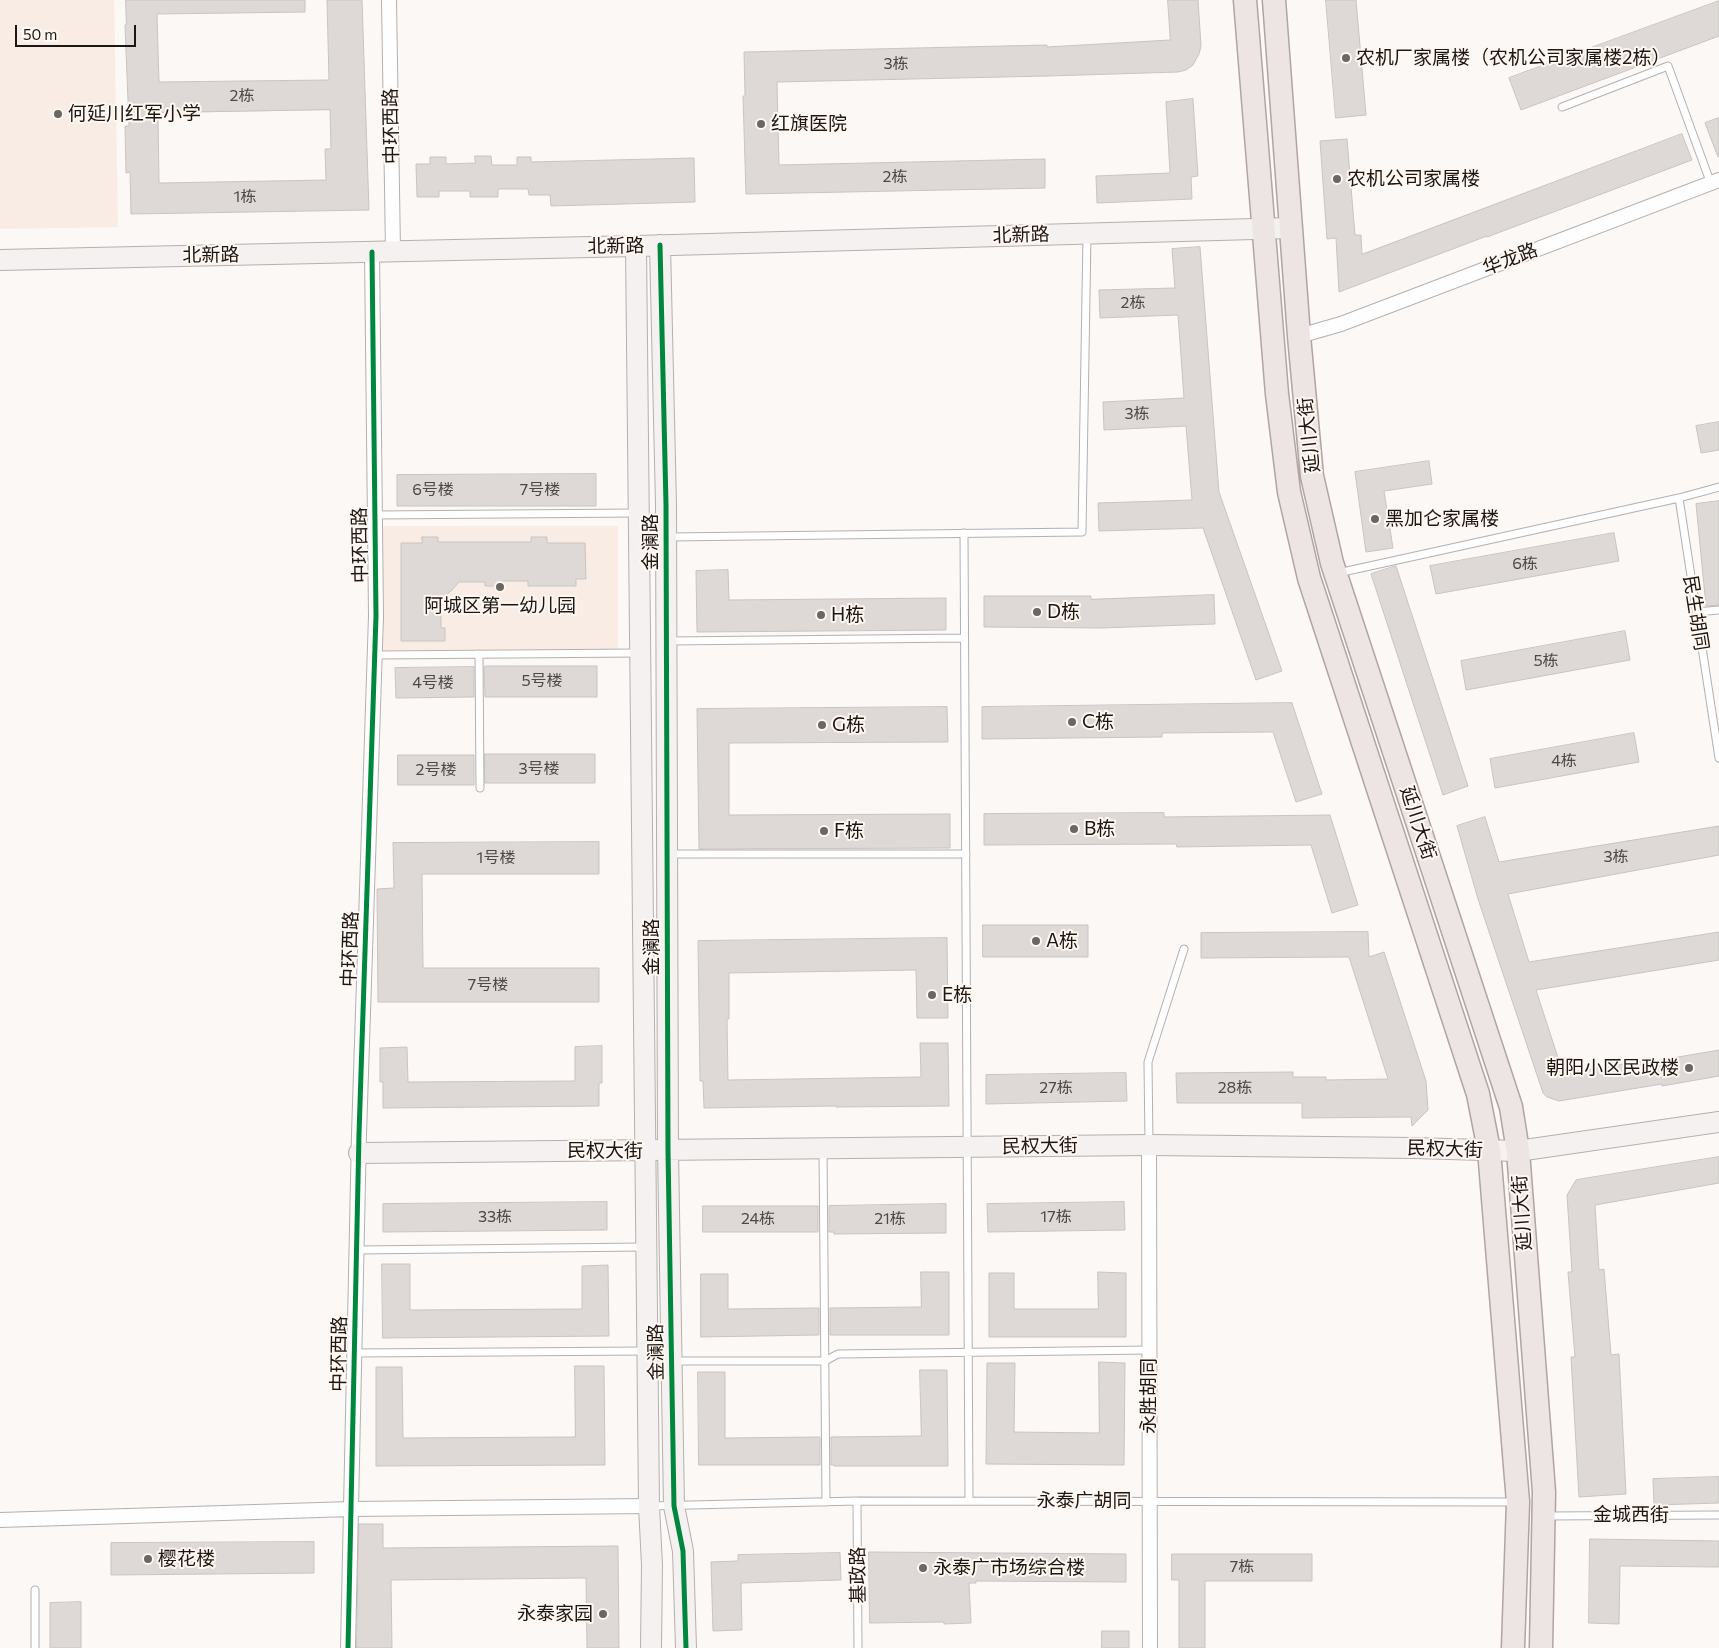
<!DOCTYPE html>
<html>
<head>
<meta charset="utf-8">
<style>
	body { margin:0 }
	#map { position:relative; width:1719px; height:1648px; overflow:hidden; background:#fbf8f5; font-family:Commissioner,sans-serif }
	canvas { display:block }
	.scale { position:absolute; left:15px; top:25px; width:121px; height:22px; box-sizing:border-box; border:2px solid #1d1714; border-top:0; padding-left:6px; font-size:15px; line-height:18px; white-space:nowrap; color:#1d1714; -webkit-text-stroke:4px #fef7f2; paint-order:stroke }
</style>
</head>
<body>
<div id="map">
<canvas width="1719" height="1648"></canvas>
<div class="scale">50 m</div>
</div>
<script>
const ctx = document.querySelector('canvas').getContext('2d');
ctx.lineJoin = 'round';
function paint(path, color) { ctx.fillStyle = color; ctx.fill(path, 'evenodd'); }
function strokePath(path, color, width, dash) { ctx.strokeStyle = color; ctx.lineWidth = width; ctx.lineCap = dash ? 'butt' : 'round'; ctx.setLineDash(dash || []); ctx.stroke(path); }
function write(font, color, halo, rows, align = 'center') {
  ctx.font = font + ' Commissioner,"Noto Sans SC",sans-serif'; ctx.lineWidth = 4; ctx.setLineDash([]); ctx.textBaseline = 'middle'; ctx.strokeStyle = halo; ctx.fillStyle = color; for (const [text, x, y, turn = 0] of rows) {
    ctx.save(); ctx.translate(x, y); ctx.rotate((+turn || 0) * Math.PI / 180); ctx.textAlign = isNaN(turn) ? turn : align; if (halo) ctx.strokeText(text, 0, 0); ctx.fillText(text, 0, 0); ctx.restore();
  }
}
paint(new Path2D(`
	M 0,0 L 114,0 L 118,227 L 0,229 Z
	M 383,526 L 618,526 L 618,649 L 382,650 Z`), '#f9ece4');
const building = new Path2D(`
	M 126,0 L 305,0 L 305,12 L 157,14 L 159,82 L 329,80 L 327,0 L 362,0 L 369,210 L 131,214 L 130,172 L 126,173 L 125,126 L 129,126 L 125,25 L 126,25 ZM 330,110 L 331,149 L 325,149 L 326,180 L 159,183 L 158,113 Z
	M 1168,0 L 1198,0 L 1201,46 L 1199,54 L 1193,65 L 1186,70 L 1178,72 L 1048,76 L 777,82 L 779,165 L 1045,159 L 1045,188 L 746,194 L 743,96 L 745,96 L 744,52 L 1047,45 L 1047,47 L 1170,40 Z
	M 1326,0 L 1356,0 L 1366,115 L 1336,118 Z
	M 1719,1 L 1719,36 L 1521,110 L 1509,78 Z
	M 1193,99 L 1198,176 L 1191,177 L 1192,199 L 1097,203 L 1096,176 L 1170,173 L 1166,102 Z
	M 1719,118 L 1719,156 L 1718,157 L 1705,123 Z
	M 1682,134 L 1692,160 L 1487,237 L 1487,236 L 1339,292 L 1336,238 L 1327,239 L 1320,141 L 1347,139 L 1355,235 L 1361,235 L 1362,254 Z
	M 475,156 L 491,156 L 492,165 L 517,165 L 517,157 L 531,157 L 531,162 L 694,158 L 695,202 L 551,206 L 550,195 L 529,195 L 528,189 L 498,189 L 498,197 L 470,197 L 470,191 L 439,191 L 439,197 L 417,197 L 416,164 L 430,164 L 430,157 L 446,157 L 446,164 L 475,163 Z
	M 1200,247 L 1219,492 L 1282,671 L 1256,680 L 1203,528 L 1099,531 L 1098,503 L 1192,500 L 1186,426 L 1104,430 L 1103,402 L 1184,398 L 1178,315 L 1100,318 L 1099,290 L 1175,288 L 1172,249 Z
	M 1719,422 L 1719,450 L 1701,453 L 1696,426 Z
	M 1429,461 L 1432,484 L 1384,491 L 1393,548 L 1366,552 L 1355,472 Z
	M 596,474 L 596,506 L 397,506 L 397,475 Z
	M 1719,501 L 1719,605 L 1706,606 L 1696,504 Z
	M 1614,533 L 1619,561 L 1436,594 L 1430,566 Z
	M 422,537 L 438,537 L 438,542 L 531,542 L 531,537 L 547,537 L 547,543 L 585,543 L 586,579 L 576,579 L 576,586 L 528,586 L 528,581 L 502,581 L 502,586 L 485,586 L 485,582 L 459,582 L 451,591 L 441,599 L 441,628 L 445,628 L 445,641 L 401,641 L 401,543 L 422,543 Z
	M 1396,566 L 1468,786 L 1443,795 L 1371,574 Z
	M 728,570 L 729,600 L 946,598 L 946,630 L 697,632 L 696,571 Z
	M 1214,595 L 1215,624 L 1102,628 L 984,627 L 984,596 L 1091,596 L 1091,599 Z
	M 1625,631 L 1630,660 L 1466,690 L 1461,661 Z
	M 486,666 L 597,666 L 597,697 L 485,697 L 484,667 Z
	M 474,667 L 474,697 L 396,698 L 395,668 Z
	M 1292,703 L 1322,794 L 1296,802 L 1273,732 L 1162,733 L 1162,737 L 982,739 L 982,707 Z
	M 947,707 L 948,742 L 729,743 L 729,815 L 950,814 L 950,848 L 699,849 L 697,709 Z
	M 1634,733 L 1639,762 L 1495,788 L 1490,759 Z
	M 485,754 L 595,754 L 595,783 L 485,783 Z
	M 398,755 L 474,755 L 474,785 L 398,785 Z
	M 1164,813 L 1164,817 L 1330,815 L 1358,905 L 1332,913 L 1311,845 L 1177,847 L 1176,844 L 984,845 L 984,814 Z
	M 1485,817 L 1499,862 L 1719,826 L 1719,855 L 1508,894 L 1529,962 L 1719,932 L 1719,960 L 1536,990 L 1563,1073 L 1649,1060 L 1649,1062 L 1719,1050 L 1719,1076 L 1662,1086 L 1662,1084 L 1559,1101 L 1547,1097 L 1543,1093 L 1478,899 L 1457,826 Z
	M 599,842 L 599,874 L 422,874 L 423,968 L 599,968 L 599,1002 L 378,1002 L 377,889 L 394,888 L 393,843 Z
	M 983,925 L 1088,925 L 1088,957 L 983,957 Z
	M 1368,932 L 1369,957 L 1384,952 L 1426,1081 L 1428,1110 L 1412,1126 L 1411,1117 L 1302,1118 L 1302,1103 L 1177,1103 L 1176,1073 L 1293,1072 L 1293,1077 L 1326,1077 L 1326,1080 L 1388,1079 L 1349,957 L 1201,958 L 1201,933 Z
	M 947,938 L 948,1018 L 917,1018 L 916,970 L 729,973 L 729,1019 L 727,1019 L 728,1080 L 921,1077 L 920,1043 L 948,1043 L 949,1106 L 836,1107 L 836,1106 L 704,1108 L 703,1081 L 700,1081 L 698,941 Z
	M 602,1046 L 602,1083 L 599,1083 L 599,1106 L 383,1108 L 383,1082 L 380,1082 L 380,1048 L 407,1047 L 408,1082 L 575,1081 L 575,1047 Z
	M 1126,1073 L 1127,1101 L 986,1104 L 986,1075 Z
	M 1719,1157 L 1719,1183 L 1595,1205 L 1599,1270 L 1604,1269 L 1611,1355 L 1619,1354 L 1626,1494 L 1579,1497 L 1571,1357 L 1575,1357 L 1568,1272 L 1572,1272 L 1567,1195 L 1576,1180 Z
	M 607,1202 L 607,1230 L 383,1232 L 383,1204 Z
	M 1124,1202 L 1125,1230 L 988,1232 L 987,1204 Z
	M 946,1204 L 946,1233 L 834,1234 L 834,1232 L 829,1232 L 829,1206 Z
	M 703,1206 L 818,1206 L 818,1232 L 703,1232 Z
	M 382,1264 L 410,1264 L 410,1310 L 582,1309 L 582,1266 L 608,1265 L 609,1336 L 383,1338 Z
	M 921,1272 L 949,1272 L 949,1335 L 830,1335 L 830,1308 L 921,1307 Z
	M 1098,1272 L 1126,1273 L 1126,1337 L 989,1337 L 989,1273 L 1014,1273 L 1014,1309 L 1098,1309 Z
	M 701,1274 L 728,1274 L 728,1309 L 819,1308 L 819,1335 L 701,1337 Z
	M 1099,1362 L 1125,1363 L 1124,1465 L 986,1464 L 987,1363 L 1015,1363 L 1014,1432 L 1099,1433 Z
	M 575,1366 L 604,1366 L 605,1465 L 376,1466 L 376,1367 L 402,1367 L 403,1438 L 575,1437 Z
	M 920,1370 L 947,1370 L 948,1466 L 834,1466 L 834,1465 L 831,1465 L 831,1437 L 921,1436 Z
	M 698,1372 L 725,1372 L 725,1438 L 820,1437 L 820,1465 L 699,1465 Z
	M 1719,1477 L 1719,1503 L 1654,1505 L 1653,1479 Z
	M 359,1524 L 383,1524 L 383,1548 L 618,1546 L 619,1648 L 587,1648 L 586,1578 L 391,1580 L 392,1648 L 357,1648 Z
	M 1590,1539 L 1719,1541 L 1719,1567 L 1620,1566 L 1619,1624 L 1589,1623 Z
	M 314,1542 L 314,1573 L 111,1575 L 111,1543 Z
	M 869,1552 L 1126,1554 L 1126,1582 L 976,1581 L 976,1583 L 969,1583 L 971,1623 L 944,1624 L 944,1622 L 870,1623 Z
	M 840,1553 L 841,1580 L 741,1583 L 742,1630 L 713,1631 L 711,1562 L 738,1561 L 738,1555 Z
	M 1172,1554 L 1312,1554 L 1312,1581 L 1205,1581 L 1205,1648 L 1179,1648 L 1179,1580 L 1172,1580 Z
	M 81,1602 L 81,1648 L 50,1648 L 50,1603 Z
	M 1102,1631 L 1129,1631 L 1129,1648 L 1102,1648 Z`);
paint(building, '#ded9d6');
strokePath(building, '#c9c4c1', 1);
const lane = new Path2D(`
	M 1562,107 L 1668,66 L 1711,184
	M 1679,498 L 1719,758
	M 375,515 L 637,513
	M 964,533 L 969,1501
	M 669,537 L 1082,532 L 1087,236
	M 1338,573 L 1679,498 L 1719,487
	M 1696,612 L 1719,610
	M 669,641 L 964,638
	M 479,654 L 480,788
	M 375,655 L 639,653
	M 668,854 L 966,854
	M 1149,1144 L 1148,1062 L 1184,949
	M 823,1149 L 826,1502
	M 356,1250 L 644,1247
	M 354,1353 L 646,1351
	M 674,1361 L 825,1361 L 838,1354 L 1149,1350
	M 857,1501 L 858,1648
	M 650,1506 L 857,1501 L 1516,1502
	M 1546,1516 L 1719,1515
	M 35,1648 L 35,1590`);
const street = new Path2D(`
	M 389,0 L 393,251
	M 1299,336 L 1341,324 L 1719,180
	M 1149,1145 L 1150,1648
	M 0,1520 L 351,1509 L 649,1506
	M 348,1648 L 359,1134 L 376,616 L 372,252`);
const secondary = new Path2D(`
	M 660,245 L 666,505 L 668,1151 L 674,1506 L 683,1551 L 686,1648
	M 636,246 L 649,1506 L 652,1565 L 651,1648
	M 0,260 L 636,246 L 1291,228
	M 359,1153 L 1149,1145 L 1414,1148 L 1518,1151 L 1719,1122`);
const primary = new Path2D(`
	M 1245,0 L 1277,394 L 1289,492 L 1309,578 L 1478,1094 L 1489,1150 L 1518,1502 L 1513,1648
	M 1274,0 L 1299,336 L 1312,476 L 1332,563 L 1511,1107 L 1518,1151 L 1544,1492 L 1541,1648`);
strokePath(lane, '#b5b0ae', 9);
strokePath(street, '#b5b0ae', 16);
strokePath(secondary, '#b5b0ae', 22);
strokePath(primary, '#b2a4a1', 25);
strokePath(lane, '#fefefe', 7);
strokePath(street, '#fefefe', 14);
strokePath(secondary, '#f5f1f1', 20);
strokePath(primary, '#ede5e4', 22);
strokePath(new Path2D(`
	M 660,245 L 666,505 L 668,1151 L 674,1506 L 683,1551 L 686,1648
	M 348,1648 L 359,1134 L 376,616 L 372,252`), '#00873e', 5);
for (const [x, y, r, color] of [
	[1346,58,5,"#6b6663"],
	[58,114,5,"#6b6663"],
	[761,124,5,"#6b6663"],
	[1337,179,5,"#6b6663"],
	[1375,519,5,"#6b6663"],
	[500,587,5,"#6b6663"],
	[1037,612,5,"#6b6663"],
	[821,615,5,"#6b6663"],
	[1072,722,5,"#6b6663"],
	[822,725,5,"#6b6663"],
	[1074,829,5,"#6b6663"],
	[824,831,5,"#6b6663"],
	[1036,941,5,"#6b6663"],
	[932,995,5,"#6b6663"],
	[1689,1068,5,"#6b6663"],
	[148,1559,5,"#6b6663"],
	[923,1568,5,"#6b6663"],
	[603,1614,5,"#6b6663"]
]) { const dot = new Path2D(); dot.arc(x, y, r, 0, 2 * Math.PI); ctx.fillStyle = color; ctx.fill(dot); strokePath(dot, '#fef7f2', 2); }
write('16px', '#4d4844', null, [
	["3栋",896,64],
	["2栋",242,96],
	["2栋",895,177],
	["1栋",245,197],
	["2栋",1133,303],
	["3栋",1137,414],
	["6号楼",433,490],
	["7号楼",540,490],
	["6栋",1525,564],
	["5栋",1546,661],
	["5号楼",542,681],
	["4号楼",433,683],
	["4栋",1564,761],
	["3号楼",539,769],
	["2号楼",436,770],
	["3栋",1616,857],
	["1号楼",496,858],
	["7号楼",488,985],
	["27栋",1056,1088],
	["28栋",1235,1088],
	["33栋",495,1217],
	["17栋",1056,1217],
	["24栋",758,1219],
	["21栋",890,1219],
	["7栋",1242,1567]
]);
write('19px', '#1d1714', '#fef7f2', [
	["农机厂家属楼（农机公司家属楼2栋）",1356,58],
	["何延川红军小学",68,114],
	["红旗医院",771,124],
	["农机公司家属楼",1347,179],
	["黑加仑家属楼",1385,519],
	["阿城区第一幼儿园",500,606,"center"],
	["D栋",1047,612],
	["H栋",831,615],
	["C栋",1082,722],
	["G栋",832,725],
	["B栋",1084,829],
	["F栋",834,831],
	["A栋",1046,941],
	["E栋",942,995],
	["朝阳小区民政楼",1679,1068,"right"],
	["樱花楼",158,1559],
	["永泰广市场综合楼",933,1568],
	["永泰家园",593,1614,"right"]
], 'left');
write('19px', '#1d1714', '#fef7f2', [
	["中环西路",391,126,-91],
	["北新路",1021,235,-2],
	["北新路",616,246,-1],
	["北新路",211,255,-1],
	["华龙路",1510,259,-21],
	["延川大街",1309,435,-96],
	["金澜路",651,542,-90],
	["中环西路",360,545,-91],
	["民生胡同",1696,613,81],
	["延川大街",1418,823,72],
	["金澜路",652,947,-90],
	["中环西路",350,949,-88],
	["民权大街",1040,1146,-1],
	["民权大街",1445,1149,2],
	["民权大街",605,1151],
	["延川大街",1522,1213,-94],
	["金澜路",656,1352,-91],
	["中环西路",339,1354,-89],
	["永胜胡同",1149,1396,-90],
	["永泰广胡同",1084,1501],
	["金城西街",1631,1515],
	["基政路",858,1575,-91]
]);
</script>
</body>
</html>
